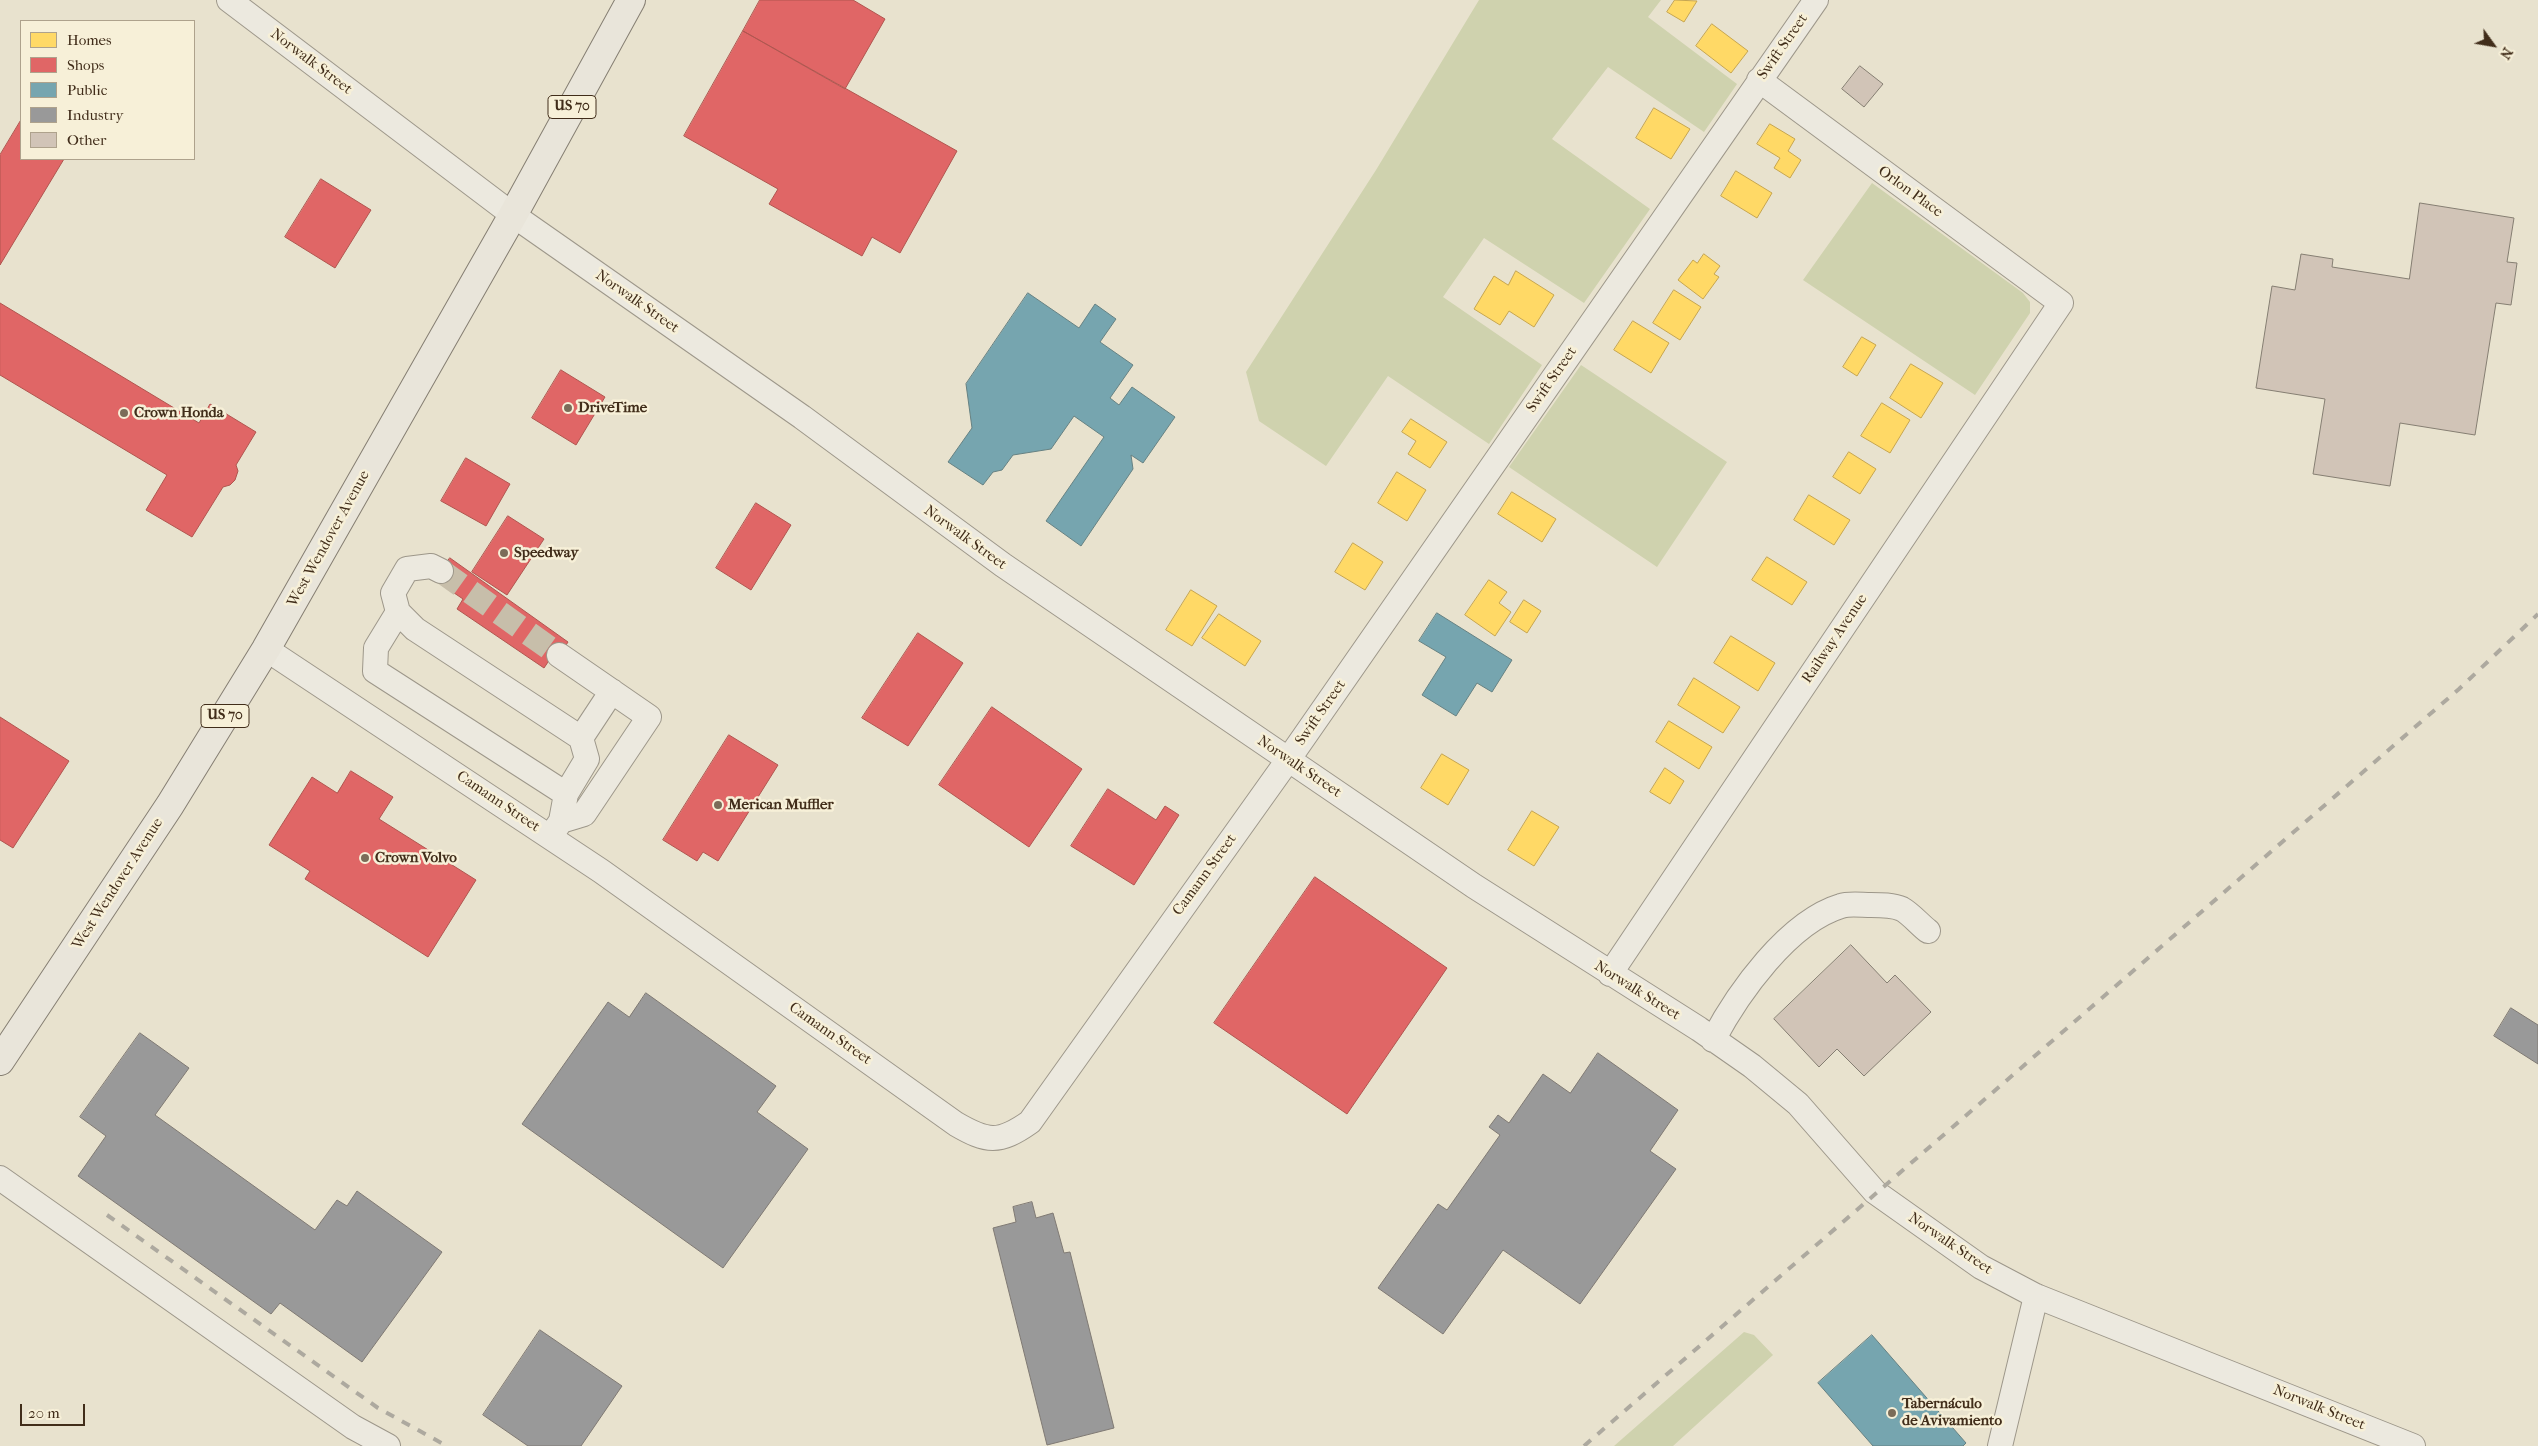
<!DOCTYPE html>
<html>
<head>
<meta charset="utf-8">
<style>
	body { margin:0 }
	#map { position:relative; width:2538px; height:1446px; overflow:hidden; background:#e8e2ce; font-family:"IM FELL French Canon",serif }
	canvas { display:block }
	.legend { position:absolute; left:20px; top:20px; width:175px; height:140px; box-sizing:border-box; background:#f7f0d8; border:1px solid #aea28c; margin:0; padding:6px 9px; list-style:none; font-size:15px; color:#412d1a }
	.legend li { display:flex; align-items:center; gap:10px; height:25px }
	.legend b { width:25px; border:1px solid #aea28c }
	.north { position:absolute; left:2468px; top:20px; width:50px; height:50px; -webkit-text-stroke:4px #f7f0d8; paint-order:stroke; rotate:122deg; font-size:14px; font-weight:700; line-height:20px; text-align:center; color:#412d1a }
	.north::after { content:''; display:block; margin:auto; width:18px; height:22px; background:#412d1a; clip-path:polygon(50% 0,100% 100%,50% 72%,0 100%) }
	.scale { position:absolute; left:20px; top:1404px; width:65px; height:22px; box-sizing:border-box; border:2px solid #412d1a; border-top:0; padding-left:6px; font-size:15px; line-height:18px; white-space:nowrap; color:#412d1a; -webkit-text-stroke:4px #f7f0d8; paint-order:stroke }
</style>
</head>
<body>
<div id="map">
<canvas width="2538" height="1446"></canvas>
<ul class="legend">
<li><b style="height:14px;background:#ffd966"></b>Homes</li>
<li><b style="height:14px;background:#e06666"></b>Shops</li>
<li><b style="height:14px;background:#76a5af"></b>Public</li>
<li><b style="height:14px;background:#999"></b>Industry</li>
<li><b style="height:14px;background:#d1c4b7"></b>Other</li>
</ul>
<div class="north">N</div>
<div class="scale">20 m</div>
</div>
<script>
const ctx = document.querySelector('canvas').getContext('2d');
ctx.lineJoin = 'round';
function paint(path, color) { ctx.fillStyle = color; ctx.fill(path, 'evenodd'); }
function strokePath(path, color, width, dash) { ctx.strokeStyle = color; ctx.lineWidth = width; ctx.lineCap = dash ? 'butt' : 'round'; ctx.setLineDash(dash || []); ctx.stroke(path); }
function write(font, color, halo, rows, align = 'center') {
  ctx.font = font + ' "IM FELL French Canon",serif'; ctx.lineWidth = 5; ctx.setLineDash([]); ctx.textBaseline = 'middle'; ctx.strokeStyle = halo; ctx.fillStyle = color; for (const [text, x, y, turn = 0] of rows) {
    ctx.save(); ctx.translate(x, y); ctx.rotate((+turn || 0) * Math.PI / 180); ctx.textAlign = isNaN(turn) ? turn : align; if (halo) ctx.strokeText(text, 0, 0); ctx.fillText(text, 0, 0); ctx.restore();
  }
}
paint(new Path2D(`
	M 1479,0 L 1661,0 L 1648,17 L 1737,84 L 1704,132 L 1608,67 L 1552,139 L 1650,209 L 1584,303 L 1484,238 L 1443,297 L 1542,365 L 1489,444 L 1388,376 L 1326,466 L 1259,421 L 1246,372 L 1376,170 Z
	M 1872,183 L 2023,293 L 2030,302 L 2030,313 L 1975,395 L 1803,280 Z
	M 1581,365 L 1727,462 L 1657,567 L 1509,467 Z
	M 1744,1332 L 1754,1335 L 1773,1355 L 1673,1446 L 1614,1446 Z`), '#cfd2ae');
const homes = new Path2D(`
	M 1675,0 L 1697,1 L 1684,22 L 1667,12 Z
	M 1712,24 L 1748,51 L 1731,73 L 1696,46 Z
	M 1654,108 L 1690,129 L 1671,159 L 1636,138 Z
	M 1770,124 L 1795,139 L 1788,151 L 1801,160 L 1790,178 L 1774,168 L 1780,158 L 1757,144 Z
	M 1736,171 L 1772,193 L 1757,218 L 1721,196 Z
	M 1704,254 L 1720,266 L 1714,274 L 1719,277 L 1703,299 L 1678,280 L 1693,260 L 1697,263 Z
	M 1516,271 L 1554,295 L 1534,327 L 1509,311 L 1500,325 L 1474,309 L 1494,276 L 1508,285 Z
	M 1674,290 L 1701,307 L 1680,340 L 1653,323 Z
	M 1633,321 L 1669,343 L 1651,373 L 1614,350 Z
	M 1862,337 L 1876,345 L 1857,376 L 1843,367 Z
	M 1911,364 L 1943,383 L 1921,418 L 1890,398 Z
	M 1882,403 L 1910,420 L 1890,453 L 1861,436 Z
	M 1411,419 L 1447,442 L 1430,468 L 1408,454 L 1416,441 L 1402,432 Z
	M 1849,452 L 1876,469 L 1860,494 L 1833,477 Z
	M 1397,472 L 1426,490 L 1407,521 L 1378,503 Z
	M 1512,492 L 1556,519 L 1542,542 L 1498,514 Z
	M 1809,495 L 1850,520 L 1834,545 L 1794,520 Z
	M 1353,543 L 1383,562 L 1365,590 L 1335,572 Z
	M 1767,557 L 1807,582 L 1792,605 L 1752,580 Z
	M 1489,580 L 1507,592 L 1499,603 L 1511,612 L 1495,636 L 1465,615 Z
	M 1191,590 L 1217,606 L 1192,646 L 1166,630 Z
	M 1524,600 L 1541,611 L 1527,633 L 1510,622 Z
	M 1219,614 L 1261,641 L 1245,666 L 1202,638 Z
	M 1731,636 L 1775,663 L 1758,691 L 1714,663 Z
	M 1694,678 L 1740,707 L 1723,733 L 1678,705 Z
	M 1669,721 L 1712,747 L 1699,769 L 1656,742 Z
	M 1442,754 L 1469,770 L 1448,805 L 1421,788 Z
	M 1665,768 L 1684,781 L 1670,804 L 1650,792 Z
	M 1532,811 L 1559,827 L 1534,866 L 1508,850 Z`);
paint(homes, '#ffd966');
strokePath(homes, '#c6a54f', 1);
const shops = new Path2D(`
	M 760,0 L 853,0 L 885,19 L 845,89 L 743,31 Z
	M 743,31 L 957,151 L 900,253 L 872,237 L 862,256 L 769,204 L 778,189 L 684,136 Z
	M 21,120 L 21,159 L 64,159 L 0,265 L 0,155 Z
	M 321,179 L 371,210 L 335,268 L 285,237 Z
	M 0,303 L 199,423 L 210,404 L 256,432 L 236,465 L 238,471 L 235,480 L 230,485 L 223,487 L 192,537 L 146,510 L 167,475 L 0,375 Z
	M 561,370 L 605,397 L 576,445 L 532,418 Z
	M 466,458 L 510,484 L 486,526 L 441,501 Z
	M 756,503 L 791,525 L 751,590 L 716,568 Z
	M 508,516 L 544,539 L 507,595 L 472,572 Z
	M 450,558 L 568,642 L 557,659 L 552,656 L 544,668 L 457,609 L 463,599 L 435,580 Z
	M 918,633 L 963,663 L 908,746 L 862,718 Z
	M 992,707 L 1082,769 L 1029,847 L 939,785 Z
	M 0,717 L 69,761 L 13,848 L 0,840 Z
	M 729,735 L 778,765 L 718,861 L 703,852 L 697,861 L 663,840 Z
	M 351,771 L 393,797 L 379,819 L 476,880 L 428,957 L 305,879 L 310,871 L 269,845 L 312,777 L 337,793 Z
	M 1108,789 L 1156,820 L 1165,806 L 1179,815 L 1134,885 L 1071,846 Z
	M 1315,877 L 1447,968 L 1347,1114 L 1214,1023 Z`);
paint(shops, '#e06666');
strokePath(shops, '#b0554f', 1);
const public = new Path2D(`
	M 1028,293 L 1079,328 L 1095,304 L 1116,319 L 1100,342 L 1133,365 L 1110,398 L 1119,405 L 1132,387 L 1175,417 L 1143,463 L 1131,455 L 1133,469 L 1081,546 L 1046,521 L 1104,437 L 1074,416 L 1051,449 L 1013,455 L 1002,470 L 993,472 L 983,485 L 948,462 L 972,428 L 966,384 Z
	M 1437,613 L 1512,660 L 1492,692 L 1477,683 L 1456,716 L 1422,695 L 1446,657 L 1419,641 Z
	M 1872,1335 L 1966,1443 L 1963,1446 L 1873,1446 L 1818,1383 Z`);
paint(public, '#76a5af');
strokePath(public, '#668182', 1);
const industry = new Path2D(`
	M 646,993 L 776,1086 L 757,1112 L 808,1149 L 723,1268 L 522,1124 L 608,1002 L 629,1017 Z
	M 2511,1008 L 2538,1025 L 2538,1064 L 2494,1036 Z
	M 140,1033 L 189,1068 L 155,1115 L 315,1230 L 337,1200 L 347,1206 L 357,1191 L 442,1252 L 362,1362 L 280,1303 L 271,1314 L 78,1176 L 106,1136 L 80,1117 Z
	M 1598,1053 L 1678,1110 L 1650,1151 L 1676,1169 L 1580,1304 L 1503,1250 L 1443,1334 L 1378,1288 L 1438,1204 L 1447,1210 L 1500,1135 L 1489,1127 L 1498,1115 L 1509,1123 L 1543,1074 L 1570,1093 Z
	M 1032,1202 L 1036,1218 L 1053,1213 L 1064,1253 L 1070,1252 L 1114,1428 L 1047,1445 L 993,1228 L 1016,1222 L 1013,1207 Z
	M 540,1330 L 622,1386 L 581,1446 L 528,1446 L 483,1415 Z`);
paint(industry, '#999');
strokePath(industry, '#7f7973', 1);
const building = new Path2D(`
	M 1860,66 L 1883,84 L 1864,107 L 1842,89 Z
	M 2420,203 L 2514,218 L 2507,262 L 2517,263 L 2511,305 L 2496,303 L 2475,435 L 2400,423 L 2390,486 L 2313,474 L 2325,399 L 2256,388 L 2272,286 L 2295,290 L 2301,254 L 2333,259 L 2332,267 L 2409,279 Z
	M 1851,945 L 1887,983 L 1895,975 L 1931,1012 L 1864,1076 L 1837,1049 L 1819,1067 L 1774,1019 Z`);
paint(building, '#d1c4b7');
strokePath(building, '#857e72', 1);
strokePath(new Path2D(`
	M 441,571 L 559,655`), '#c7beaa', 24, [24, 12]);
const minor = new Path2D(`
	M 229,0 L 513,215 L 802,417 L 1003,565 L 1474,886 L 1699,1029 L 1752,1066 L 1798,1104 L 1875,1192 L 1981,1267 L 2036,1296 L 2413,1446
	M 441,571 L 431,566 L 407,569 L 393,593 L 398,612 L 415,629 L 581,738 L 587,759 L 566,794 L 561,821 L 550,837
	M 398,612 L 376,648 L 375,671 L 566,794
	M 266,649 L 601,871 L 956,1124 C 987,1142 999,1144 1030,1122 L 1288,760 L 1816,0
	M 559,655 L 649,717 L 584,814 L 561,821
	M 581,738 L 612,691
	M 1610,974 L 2061,303 L 1759,80
	M 1713,1040 C 1738,993 1788,922 1841,906 C 1849,903 1862,905 1871,905 C 1881,905 1893,905 1902,909 C 1911,914 1920,925 1928,931
	M 0,1178 L 353,1427 L 388,1446
	M 2000,1446 L 2036,1296`);
const highway = new Path2D(`
	M 0,1061 L 170,805 L 266,649 L 513,215 L 631,0`);
strokePath(minor, '#9d978a', 26);
strokePath(highway, '#857e72', 30);
strokePath(minor, '#ece9df', 24);
strokePath(highway, '#e9e5da', 28);
strokePath(new Path2D(`
	M 107,1215 L 378,1408 L 447,1446
	M 1584,1446 L 2459,689 L 2538,614`), '#ada99f', 4, [9, 9]);
for (const [x, y, r, color] of [
	[568,408,5,"#7b6c59"],
	[124,413,5,"#7b6c59"],
	[504,553,5,"#7b6c59"],
	[718,805,5,"#7b6c59"],
	[365,858,5,"#7b6c59"],
	[1892,1413,5,"#7b6c59"]
]) { const dot = new Path2D(); dot.arc(x, y, r, 0, 2 * Math.PI); ctx.fillStyle = color; ctx.fill(dot); strokePath(dot, '#f7f0d8', 2); }
for (const [x, y, w] of [
	[572,107,48],
	[225,716,48]
]) { const box = new Path2D(); box.roundRect(x - w / 2, y - 11.5, w, 23, 4); ctx.fillStyle = '#f7f0d8'; ctx.fill(box); strokePath(box, '#412d1a', 1); }
write('bold 14px', '#412d1a', null, [
	["US 70",572,107],
	["US 70",225,716]
]);
write('15px', '#412d1a', '#f7f0d8', [
	["Swift Street",1783,47,-55],
	["Norwalk Street",311,62,37],
	["Orlon Place",1910,192,36],
	["Norwalk Street",637,302,35],
	["Swift Street",1552,380,-55],
	["Norwalk Street",965,538,36],
	["West Wendover Avenue",329,539,-61],
	["Railway Avenue",1835,639,-56],
	["Swift Street",1321,713,-55],
	["Norwalk Street",1299,767,34],
	["Camann Street",498,802,34],
	["Camann Street",1205,875,-54],
	["West Wendover Avenue",118,884,-57],
	["Norwalk Street",1637,991,32],
	["Camann Street",830,1034,35],
	["Norwalk Street",1950,1244,34],
	["Norwalk Street",2319,1408,22]
]);
write('bold 15px', '#412d1a', '#f7f0d8', [
	["DriveTime",578,408],
	["Crown Honda",134,413],
	["Speedway",514,553],
	["Merican Muffler",728,805],
	["Crown Volvo",375,858],
	["Tabernáculo",1902,1404],
	["de Avivamiento",1902,1421]
], 'left');
</script>
</body>
</html>
